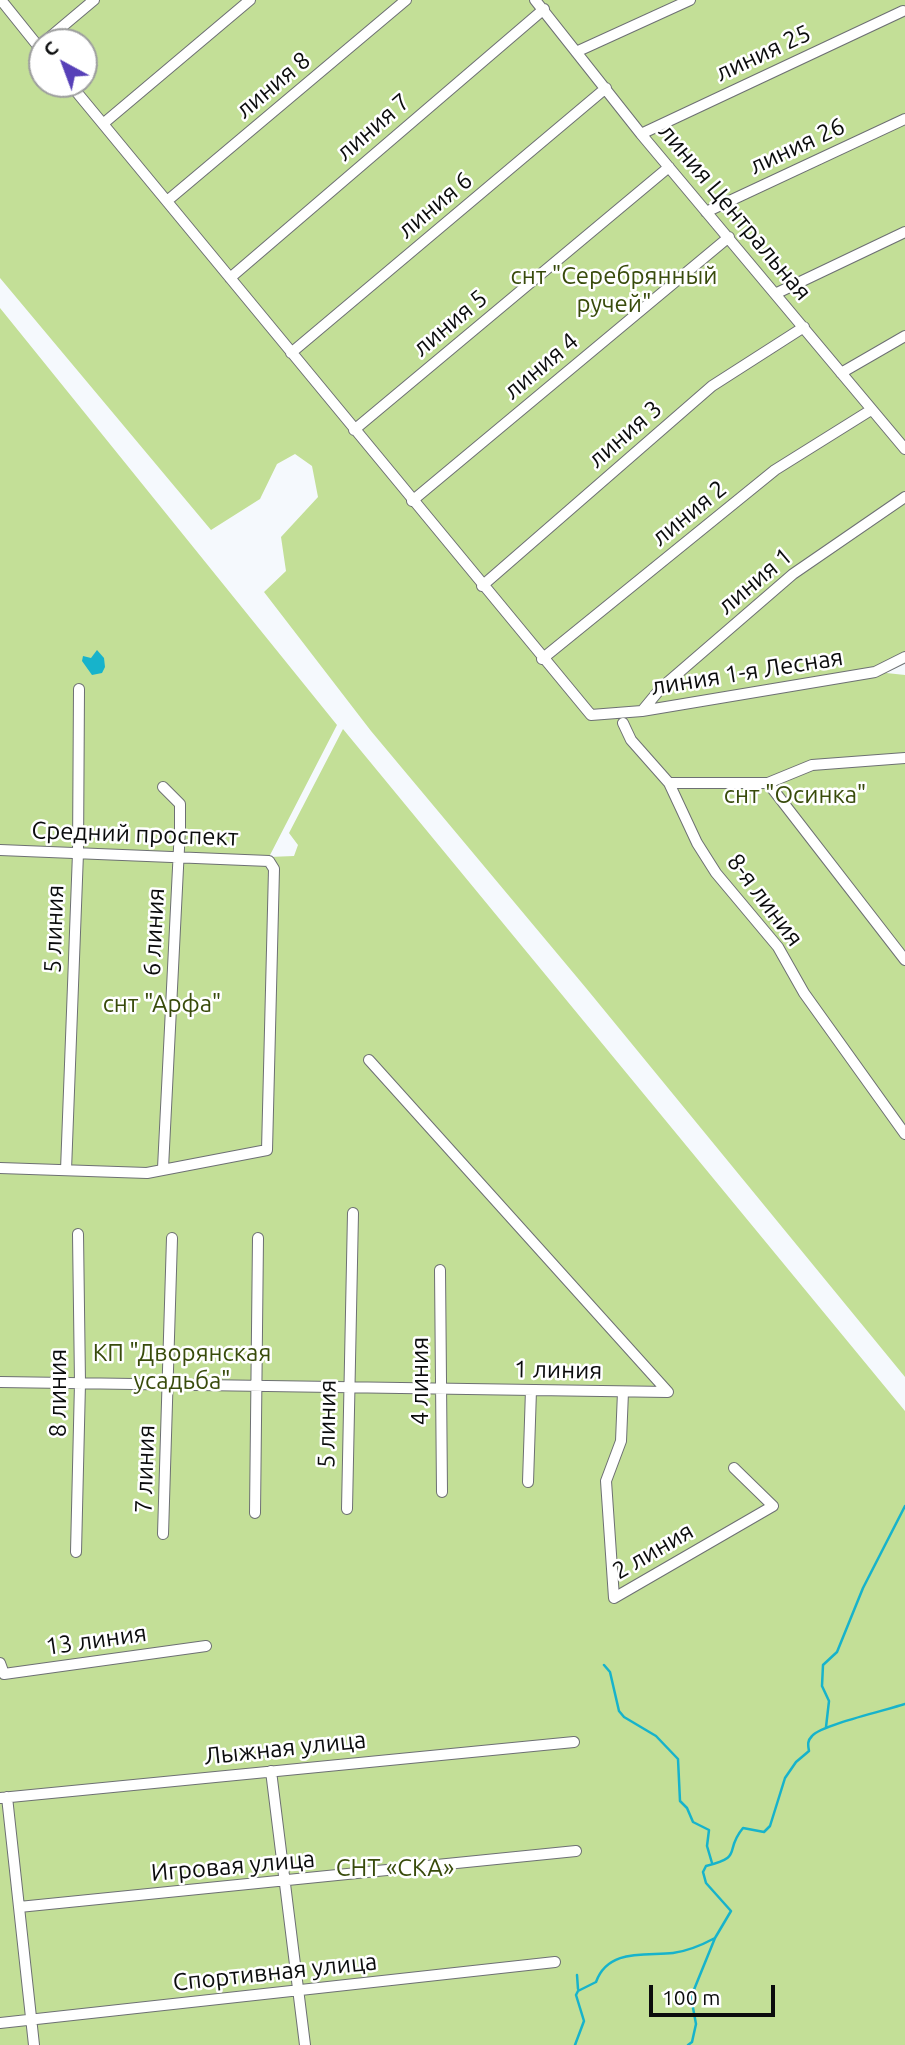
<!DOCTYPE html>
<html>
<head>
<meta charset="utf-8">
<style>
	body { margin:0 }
	#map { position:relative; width:905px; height:2045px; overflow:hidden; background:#f5f9fd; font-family:Ubuntu,sans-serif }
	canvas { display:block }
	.north { position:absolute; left:28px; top:28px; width:70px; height:70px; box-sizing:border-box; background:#fff; border:2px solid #9d9e9e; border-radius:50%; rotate:319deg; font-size:19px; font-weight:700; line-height:28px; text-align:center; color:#0b0c0d }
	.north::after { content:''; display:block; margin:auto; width:24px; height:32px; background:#5740b8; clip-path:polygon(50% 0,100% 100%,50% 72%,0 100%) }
	.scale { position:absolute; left:649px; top:1985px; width:126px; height:32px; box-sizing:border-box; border:4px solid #0b0c0d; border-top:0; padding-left:9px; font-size:21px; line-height:24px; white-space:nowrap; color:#0b0c0d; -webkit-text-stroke:5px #fff; paint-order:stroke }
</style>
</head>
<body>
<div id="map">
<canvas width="905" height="2045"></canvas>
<div class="north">С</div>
<div class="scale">100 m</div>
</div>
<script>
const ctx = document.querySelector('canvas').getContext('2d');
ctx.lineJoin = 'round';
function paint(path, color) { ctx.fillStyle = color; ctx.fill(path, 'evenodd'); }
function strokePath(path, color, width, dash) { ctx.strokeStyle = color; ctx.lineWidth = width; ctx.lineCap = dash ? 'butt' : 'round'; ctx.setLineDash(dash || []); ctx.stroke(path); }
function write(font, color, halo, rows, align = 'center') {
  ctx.font = font + ' Ubuntu,sans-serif'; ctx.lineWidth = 5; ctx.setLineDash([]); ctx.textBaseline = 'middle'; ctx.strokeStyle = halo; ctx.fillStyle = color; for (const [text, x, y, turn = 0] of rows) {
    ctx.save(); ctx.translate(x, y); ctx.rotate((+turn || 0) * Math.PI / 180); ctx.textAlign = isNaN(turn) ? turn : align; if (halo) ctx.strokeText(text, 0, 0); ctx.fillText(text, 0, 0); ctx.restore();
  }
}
paint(new Path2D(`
	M 0,0 L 905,0 L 905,657 L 877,672 L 905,675 L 905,1377 L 586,988 L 371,731 L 264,592 L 286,571 L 281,537 L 318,497 L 312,466 L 295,454 L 277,464 L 260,499 L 211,530 L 0,278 ZM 42,42 L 84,42 L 84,84 L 42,84 Z
	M 0,308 L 337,725 L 269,857 L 294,856 L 298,845 L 289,833 L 343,729 L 905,1411 L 905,2045 L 0,2045 Z`), '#c3df97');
paint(new Path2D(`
	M 97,650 L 104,658 L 105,667 L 102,673 L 92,675 L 82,661 L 83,656 L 91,658 Z`), '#17b3cb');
strokePath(new Path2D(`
	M 604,1665 L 610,1672 L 619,1711 L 624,1717 L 656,1736 L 678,1759 L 680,1801 L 687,1808 L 693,1822 L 709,1830 L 707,1846 L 712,1863
	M 826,1727 L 829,1701 L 822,1686 L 823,1665 L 837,1652 L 863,1588 L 905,1506
	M 577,1975 L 578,1989
	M 575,2045 L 584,2021 L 576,1995 L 578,1991 L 596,1982 C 608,1948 646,1956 673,1953 C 688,1951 702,1945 715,1938 L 731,1911 L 706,1883 L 703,1872 L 706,1866 C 745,1856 723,1852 743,1828 L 764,1832 L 770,1826 L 785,1778 L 796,1762 L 809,1751 C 808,1745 807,1741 812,1736 C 821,1725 887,1710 905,1704
	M 688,2045 L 692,2042 L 696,2024 L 691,1997 L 715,1938`), '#17b3cb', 2.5);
const minor = new Path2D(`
	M 1,0 L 42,51
	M 535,0 L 641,134 L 905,449
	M 44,42 L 94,0
	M 576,52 L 690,0
	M 70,84 L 591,715 L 642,711 L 875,672 L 905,657
	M 104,123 L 250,0
	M 641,134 L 903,11
	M 167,201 L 406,0
	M 706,212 L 905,119
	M 230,278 L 544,9
	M 777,293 L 905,232
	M 291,353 L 606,88
	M 841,373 L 905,336
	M 354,430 L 669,167
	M 412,501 L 729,237
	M 482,586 L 712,386 L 804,327
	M 542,659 L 775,470 L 871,410
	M 642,711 L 661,688 L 793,574 L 905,497
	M 623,723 L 631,740 L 669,783 L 697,843 L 716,873 L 778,947 L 804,993 L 905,1134
	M 669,783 L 768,783 L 812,765 L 905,758
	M 768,783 L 905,960
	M 163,787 L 180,804 L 180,828 L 163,1168
	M 0,850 L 269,861 L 274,869 L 267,1150 L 147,1173 L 0,1168
	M 66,1170 L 78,853 L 79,689
	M 440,1270 L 442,1492
	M 0,1382 L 668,1392 L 369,1060
	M 623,1392 L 621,1441 L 606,1481 L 614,1598 L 773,1506 L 734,1468
	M 528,1482 L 531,1390
	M 347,1509 L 353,1213
	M 255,1513 L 258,1238
	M 163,1534 L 172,1238
	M 76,1552 L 80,1383 L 78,1234
	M 0,1663 L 4,1674 L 206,1646
	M 271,1771 L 305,2045
	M 7,1797 L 34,2045
	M 0,1798 L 574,1742
	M 19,1907 L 576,1851
	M 0,2023 L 555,1962`);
strokePath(minor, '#6d7073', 12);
strokePath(minor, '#fff', 10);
write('24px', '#0b0c0d', '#fff', [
	["линия 25",763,53,-25],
	["линия 8",273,85,-40],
	["линия 7",373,127,-41],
	["линия 26",797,146,-25],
	["линия 6",435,205,-40],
	["линия Центральная",735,212,50],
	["линия 5",450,323,-40],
	["линия 4",541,366,-40],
	["линия 3",625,434,-41],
	["линия 2",689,513,-39],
	["линия 1",755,581,-40],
	["линия 1-я Лесная",747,672,-9],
	["Средний проспект",135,834,2],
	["8-я линия",765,900,53],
	["5 линия",54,929,-88],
	["6 линия",154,932,-87],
	["1 линия",558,1370,1],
	["4 линия",420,1381,-90],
	["8 линия",58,1393,-90],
	["5 линия",327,1424,-89],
	["7 линия",145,1469,-88],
	["2 линия",653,1551,-30],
	["13 линия",96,1640,-8],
	["Лыжная улица",285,1748,-6],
	["Игровая улица",233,1866,-5],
	["Спортивная улица",275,1972,-6]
]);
write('24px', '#384b0b', '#fff', [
	["снт \"Серебрянный",614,276],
	["ручей\"",614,304],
	["снт \"Осинка\"",795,795],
	["снт \"Арфа\"",162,1004],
	["КП \"Дворянская",182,1353],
	["усадьба\"",182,1381],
	["СНТ «СКА»",395,1868]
]);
</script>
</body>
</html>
